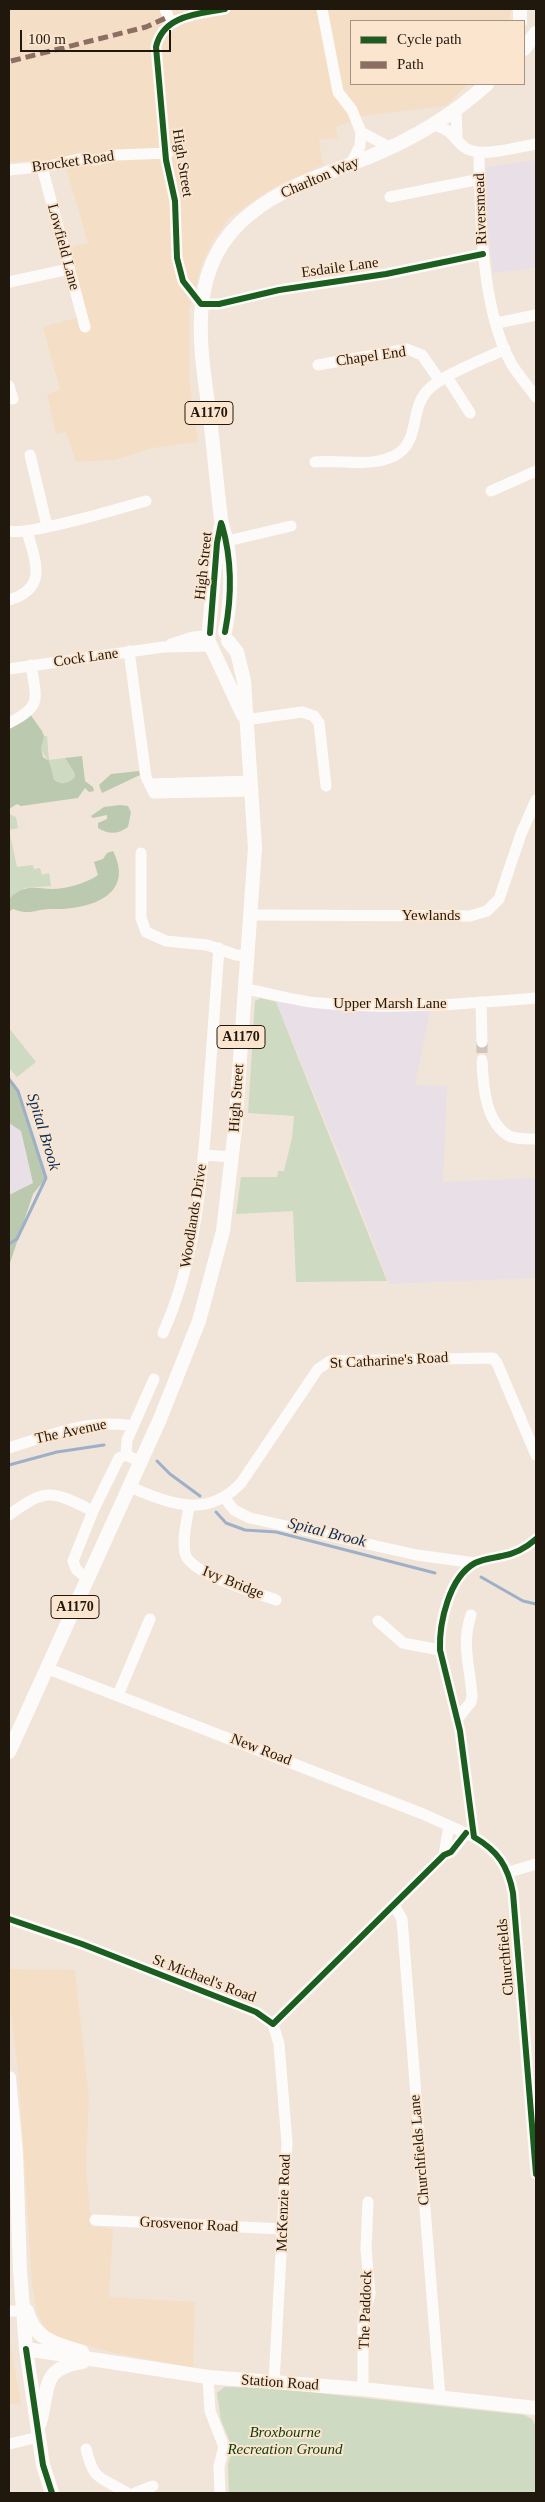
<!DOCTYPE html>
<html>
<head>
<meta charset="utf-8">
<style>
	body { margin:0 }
	#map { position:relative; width:545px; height:2502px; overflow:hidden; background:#f1e5d9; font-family:Georgia,serif }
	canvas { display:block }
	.frame { position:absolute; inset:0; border:10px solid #21180d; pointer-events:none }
	.legend { position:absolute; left:350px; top:20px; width:175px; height:65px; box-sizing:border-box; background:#fbe5cf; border:1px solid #a49381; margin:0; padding:6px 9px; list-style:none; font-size:15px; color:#21180d }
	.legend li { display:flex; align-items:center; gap:10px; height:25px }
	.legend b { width:25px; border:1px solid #a49381 }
	.scale { position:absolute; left:20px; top:30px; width:151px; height:22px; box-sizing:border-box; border:2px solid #21180d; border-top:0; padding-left:6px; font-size:15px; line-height:18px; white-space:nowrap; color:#21180d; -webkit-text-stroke:4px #fbe5cf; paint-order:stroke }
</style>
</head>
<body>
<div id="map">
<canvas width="545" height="2502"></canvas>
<div class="frame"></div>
<ul class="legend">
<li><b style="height:6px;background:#1b5e20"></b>Cycle path</li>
<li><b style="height:6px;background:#8d6e63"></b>Path</li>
</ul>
<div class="scale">100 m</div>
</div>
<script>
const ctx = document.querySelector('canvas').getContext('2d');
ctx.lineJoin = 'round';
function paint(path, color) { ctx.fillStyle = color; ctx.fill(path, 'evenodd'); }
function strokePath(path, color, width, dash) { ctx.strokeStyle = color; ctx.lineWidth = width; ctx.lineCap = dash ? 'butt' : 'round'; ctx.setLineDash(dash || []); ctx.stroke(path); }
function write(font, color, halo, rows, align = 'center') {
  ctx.font = font + ' Georgia,serif'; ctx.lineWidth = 4; ctx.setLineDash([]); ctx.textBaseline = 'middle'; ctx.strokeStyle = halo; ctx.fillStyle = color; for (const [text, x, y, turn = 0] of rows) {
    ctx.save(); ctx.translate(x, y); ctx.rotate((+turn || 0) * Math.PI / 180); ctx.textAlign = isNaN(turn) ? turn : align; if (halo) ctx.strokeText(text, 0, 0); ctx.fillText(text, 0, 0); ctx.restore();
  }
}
paint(new Path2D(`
	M 9,9 L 511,9 L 509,21 L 351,21 L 351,84 L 468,84 L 446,106 L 362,116 L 362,121 L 345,123 L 336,127 L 338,138 L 319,140 L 323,165 L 274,187 L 229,218 L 213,240 L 202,264 L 189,311 L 189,377 L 198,442 L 153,448 L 115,460 L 76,462 L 66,432 L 56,434 L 47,394 L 60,390 L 43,327 L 79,317 L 67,248 L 88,243 L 63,158 L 51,161 L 9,162 Z
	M 9,1969 L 75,1970 L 89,2097 L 86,2168 L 91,2226 L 113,2229 L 109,2297 L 195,2302 L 193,2368 L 110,2352 L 50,2335 L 42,2323 L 37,2311 L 32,2285 L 19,2077 L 9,1998 Z
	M 9,2335 L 21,2405 L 9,2403 Z`), '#f5dec6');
paint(new Path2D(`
	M 536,160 L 536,268 L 493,273 L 487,221 L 485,167 Z
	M 276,1002 L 356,1010 L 430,1010 L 415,1085 L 447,1086 L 443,1182 L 536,1178 L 536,1278 L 389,1284 L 350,1181 Z
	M 9,1123 L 21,1131 L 33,1183 L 9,1195 Z`), '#e8e0e6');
paint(new Path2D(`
	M 44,736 L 47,736 L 49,760 L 65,758 L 74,772 L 75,777 C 68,784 62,785 54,780 C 51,774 51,769 49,763 C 46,753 36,752 44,736 Z
	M 9,814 L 16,817 L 18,828 L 9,830 L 17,867 L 33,865 L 34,869 L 40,868 L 42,875 L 49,873 L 51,886 L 25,888 L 9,899 Z
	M 261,998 L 276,1002 L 387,1281 L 296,1282 L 293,1211 L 236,1214 L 241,1177 L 277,1177 L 278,1171 L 284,1171 L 292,1138 L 294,1116 L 248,1113 L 255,1001 Z
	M 9,1028 L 36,1062 L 17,1077 L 9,1068 Z
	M 224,2387 L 270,2388 L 524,2415 L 532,2419 L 536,2427 L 536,2493 L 229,2493 L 228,2464 L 233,2449 L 221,2420 L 217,2393 Z`), '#cedac1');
paint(new Path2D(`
	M 30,714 L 42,731 L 44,736 L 41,748 L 43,757 L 49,761 L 54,780 C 62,785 68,784 75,777 L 74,772 L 65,758 L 82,756 L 85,781 L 93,787 L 94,791 L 89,792 L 85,788 L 78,798 L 21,806 L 17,804 L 9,809 L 9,725 Z
	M 139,771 L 140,775 L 102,793 L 99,785 L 111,774 Z
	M 120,805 L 128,806 L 131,812 L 128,827 C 117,835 108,834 98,828 L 98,823 L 107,819 L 107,815 L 93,818 L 91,816 L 104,807 Z
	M 113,851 C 136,897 87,910 51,909 C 34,909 32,916 13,909 L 9,912 L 9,899 C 24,884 34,888 52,889 C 66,889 87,883 98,875 L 94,862 L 103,859 L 107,853 Z
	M 9,1077 L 18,1091 L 46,1178 L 33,1194 L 9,1266 L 9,1195 L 33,1183 L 21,1131 L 9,1123 Z`), '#bbc9ae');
strokePath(new Path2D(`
	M 9,1079 L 18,1091 L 46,1178 L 17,1239 L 9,1244
	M 157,1461 L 170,1474 L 200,1496
	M 9,1465 L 57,1452 L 104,1445
	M 216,1512 L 226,1523 L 245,1530 L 276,1532 L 435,1573
	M 481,1577 L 523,1601 L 536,1604`), '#9eb0c8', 3);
strokePath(new Path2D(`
	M 482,1042 L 482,1060`), '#d2c6ba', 11, [11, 5.5]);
strokePath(new Path2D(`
	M 165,9 L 171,23
	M 225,9 C 198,14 163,15 156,47 L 166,160 L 175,201 L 177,258 L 183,281 L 201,304 L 219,304 L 279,290 L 386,274 L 483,254
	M 322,9 L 338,92 L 352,110 L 361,132 L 360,146 L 351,164
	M 456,110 L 457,138
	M 434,125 C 454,131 451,136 464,147 C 479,159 518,147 536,144
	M 361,132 L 391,148
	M 479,153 C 480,214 481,309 511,363 C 518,375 528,386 536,397
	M 42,167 L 85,327
	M 9,170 L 49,166 L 79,159 L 96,160 L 116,155 L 168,153
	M 390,197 L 480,179
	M 9,282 L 69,269
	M 497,323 L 536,315
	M 318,365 L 407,349 L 422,355 L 440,381
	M 447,377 L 470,413
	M 9,386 L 13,399
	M 30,455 L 47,526
	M 315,462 C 341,459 369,468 394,456 C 421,442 409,411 427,391 C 441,375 485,359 505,349
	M 491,491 L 536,471
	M 9,531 C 30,536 120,508 146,501
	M 219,543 L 291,526
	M 9,600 C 49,588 35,561 27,531
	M 171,644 L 193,637 L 208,636
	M 129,651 L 146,777 L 154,793 L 253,791
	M 9,669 L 163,647 L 211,646
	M 245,720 L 302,712 L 314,716 L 319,723 L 326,786
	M 9,723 C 43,706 36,699 31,665
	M 150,784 L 252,781
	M 141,853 L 141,918 L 146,932 L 166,941 L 207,945 L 236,955 L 248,956
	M 251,915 L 470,916 L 487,911 L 499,899 L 521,834 L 536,800
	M 245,989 C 270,993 294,1001 320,1003 C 392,1010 464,1004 536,998
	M 481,1002 L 482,1042
	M 482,1060 C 483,1085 485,1122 509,1136 C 515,1139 526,1139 533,1139
	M 204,1155 L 232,1157
	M 163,1333 C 196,1260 202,1180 208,1100 C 212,1049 215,999 219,948
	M 9,1448 C 49,1435 91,1418 133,1426
	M 126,1455 L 127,1440 L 154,1379
	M 130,1487 C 169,1503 206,1520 241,1483 L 318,1369 L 330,1361 L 493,1358 L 497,1363 L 536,1455
	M 224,1497 L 234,1510 L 250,1518 L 417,1555 L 475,1563
	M 189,1506 C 187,1521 182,1538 185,1553 C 188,1573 257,1593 276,1600
	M 9,1515 C 47,1487 52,1491 93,1511
	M 536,1539 C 527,1547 514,1554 502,1556 C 493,1558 483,1559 475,1563 C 449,1577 439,1623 440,1650 L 460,1731 L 474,1837 C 498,1851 508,1866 513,1893 L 536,2174
	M 88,1580 L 76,1569 L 73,1561 L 93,1511 L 119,1458 L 126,1455 L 141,1462
	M 378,1621 L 403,1643 L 440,1650
	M 46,1668 L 423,1814 L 472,1836
	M 118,1695 L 150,1619
	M 458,1718 L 471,1702 L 472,1696 C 470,1665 461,1645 471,1615
	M 444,1855 L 449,1826
	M 509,1872 L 536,1864
	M 394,1905 L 402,1919 L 440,2397
	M 9,1919 L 82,1944 L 256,2012 L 273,2024 L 444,1855 L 451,1852 L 466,1833
	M 273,2024 L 279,2044 L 287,2143 L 274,2383
	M 95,2220 L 283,2229
	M 9,2311 L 22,2311
	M 208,2377 L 210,2411 L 224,2447 L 219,2466 L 220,2493
	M 363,2389 L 363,2319 L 370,2294 L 366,2249 L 368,2202
	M 9,2444 L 39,2437
	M 86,2449 C 94,2482 100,2476 127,2493
	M 135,2493 L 153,2486`), '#fdfbf9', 11);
strokePath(new Path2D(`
	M 520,21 L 520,9
	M 524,49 L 536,33
	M 221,526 L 217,543 L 208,640 L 243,715
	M 225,632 C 231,602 232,571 227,541 C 225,534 222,527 221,519 C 217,486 214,452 210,418 C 200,346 184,266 250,214 C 284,186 329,173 369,157 C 413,139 452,116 487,84
	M 9,1752 L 160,1419 L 199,1321 L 223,1231 L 235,1129 L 255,848 L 244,681 L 237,652 L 228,641
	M 9,2078 L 16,2153 L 20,2270 L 26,2349 L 43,2465 L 52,2493
	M 27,2311 C 34,2340 57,2344 82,2352
	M 26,2349 L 208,2377 L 363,2389 L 536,2408
	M 38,2428 C 51,2395 36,2368 83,2362`), '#fdfbf9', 14);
strokePath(new Path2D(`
	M 11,61 L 146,27 L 168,17`), '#8d6e63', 5, [10, 5]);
strokePath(new Path2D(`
	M 225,9 C 198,14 163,15 156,47 L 166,160 L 175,201 L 177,258 L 183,281 L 201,304 L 219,304 L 279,290 L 386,274 L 483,254
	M 222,525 C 232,560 232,596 225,632
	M 210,633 L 217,543 L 221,523
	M 536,1539 C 527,1547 514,1554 502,1556 C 493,1558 483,1559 475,1563 C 449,1577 439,1623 440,1650 L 460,1731 L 474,1837 C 498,1851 508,1866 513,1893 L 536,2174
	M 9,1919 L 82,1944 L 256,2012 L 273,2024 L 444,1855 L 451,1852 L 466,1833
	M 26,2349 L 43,2465 L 52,2493`), '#1b5e20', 6);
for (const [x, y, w] of [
	[209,413,48],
	[241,1037,48],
	[75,1607,48]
]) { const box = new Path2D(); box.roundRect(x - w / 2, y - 11.5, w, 23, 4); ctx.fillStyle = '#fbe5cf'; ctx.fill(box); strokePath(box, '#21180d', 1); }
write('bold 14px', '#21180d', null, [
	["A1170",209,413],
	["A1170",241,1037],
	["A1170",75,1607]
]);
write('15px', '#21180d', '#fbe5cf', [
	["Brocket Road",73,162,-8],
	["High Street",182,163,81],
	["Charlton Way",320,178,-23],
	["Riversmead",481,209,-92],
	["Lowfield Lane",63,247,75],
	["Esdaile Lane",340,268,-8],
	["Chapel End",371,357,-8],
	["High Street",204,566,-84],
	["Cock Lane",86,658,-8],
	["Yewlands",431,916],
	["Upper Marsh Lane",390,1004],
	["High Street",237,1098,-86],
	["Woodlands Drive",194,1216,-81],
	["St Catharine's Road",389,1361,-3],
	["The Avenue",71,1432,-12],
	["Ivy Bridge",233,1583,22],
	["New Road",261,1750,21],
	["Churchfields",506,1957,-95],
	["St Michael's Road",204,1979,21],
	["Churchfields Lane",420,2150,-95],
	["McKenzie Road",284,2203,-88],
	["Grosvenor Road",189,2225,3],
	["The Paddock",366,2310,-88],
	["Station Road",280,2383,4]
]);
write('italic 15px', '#093d06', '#fbe5cf', [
	["Broxbourne",285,2433],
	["Recreation Ground",285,2450]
]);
write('italic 16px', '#002d5d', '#fbe5cf', [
	["Spital Brook",43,1132,73],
	["Spital Brook",327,1533,14]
]);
</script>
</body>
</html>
